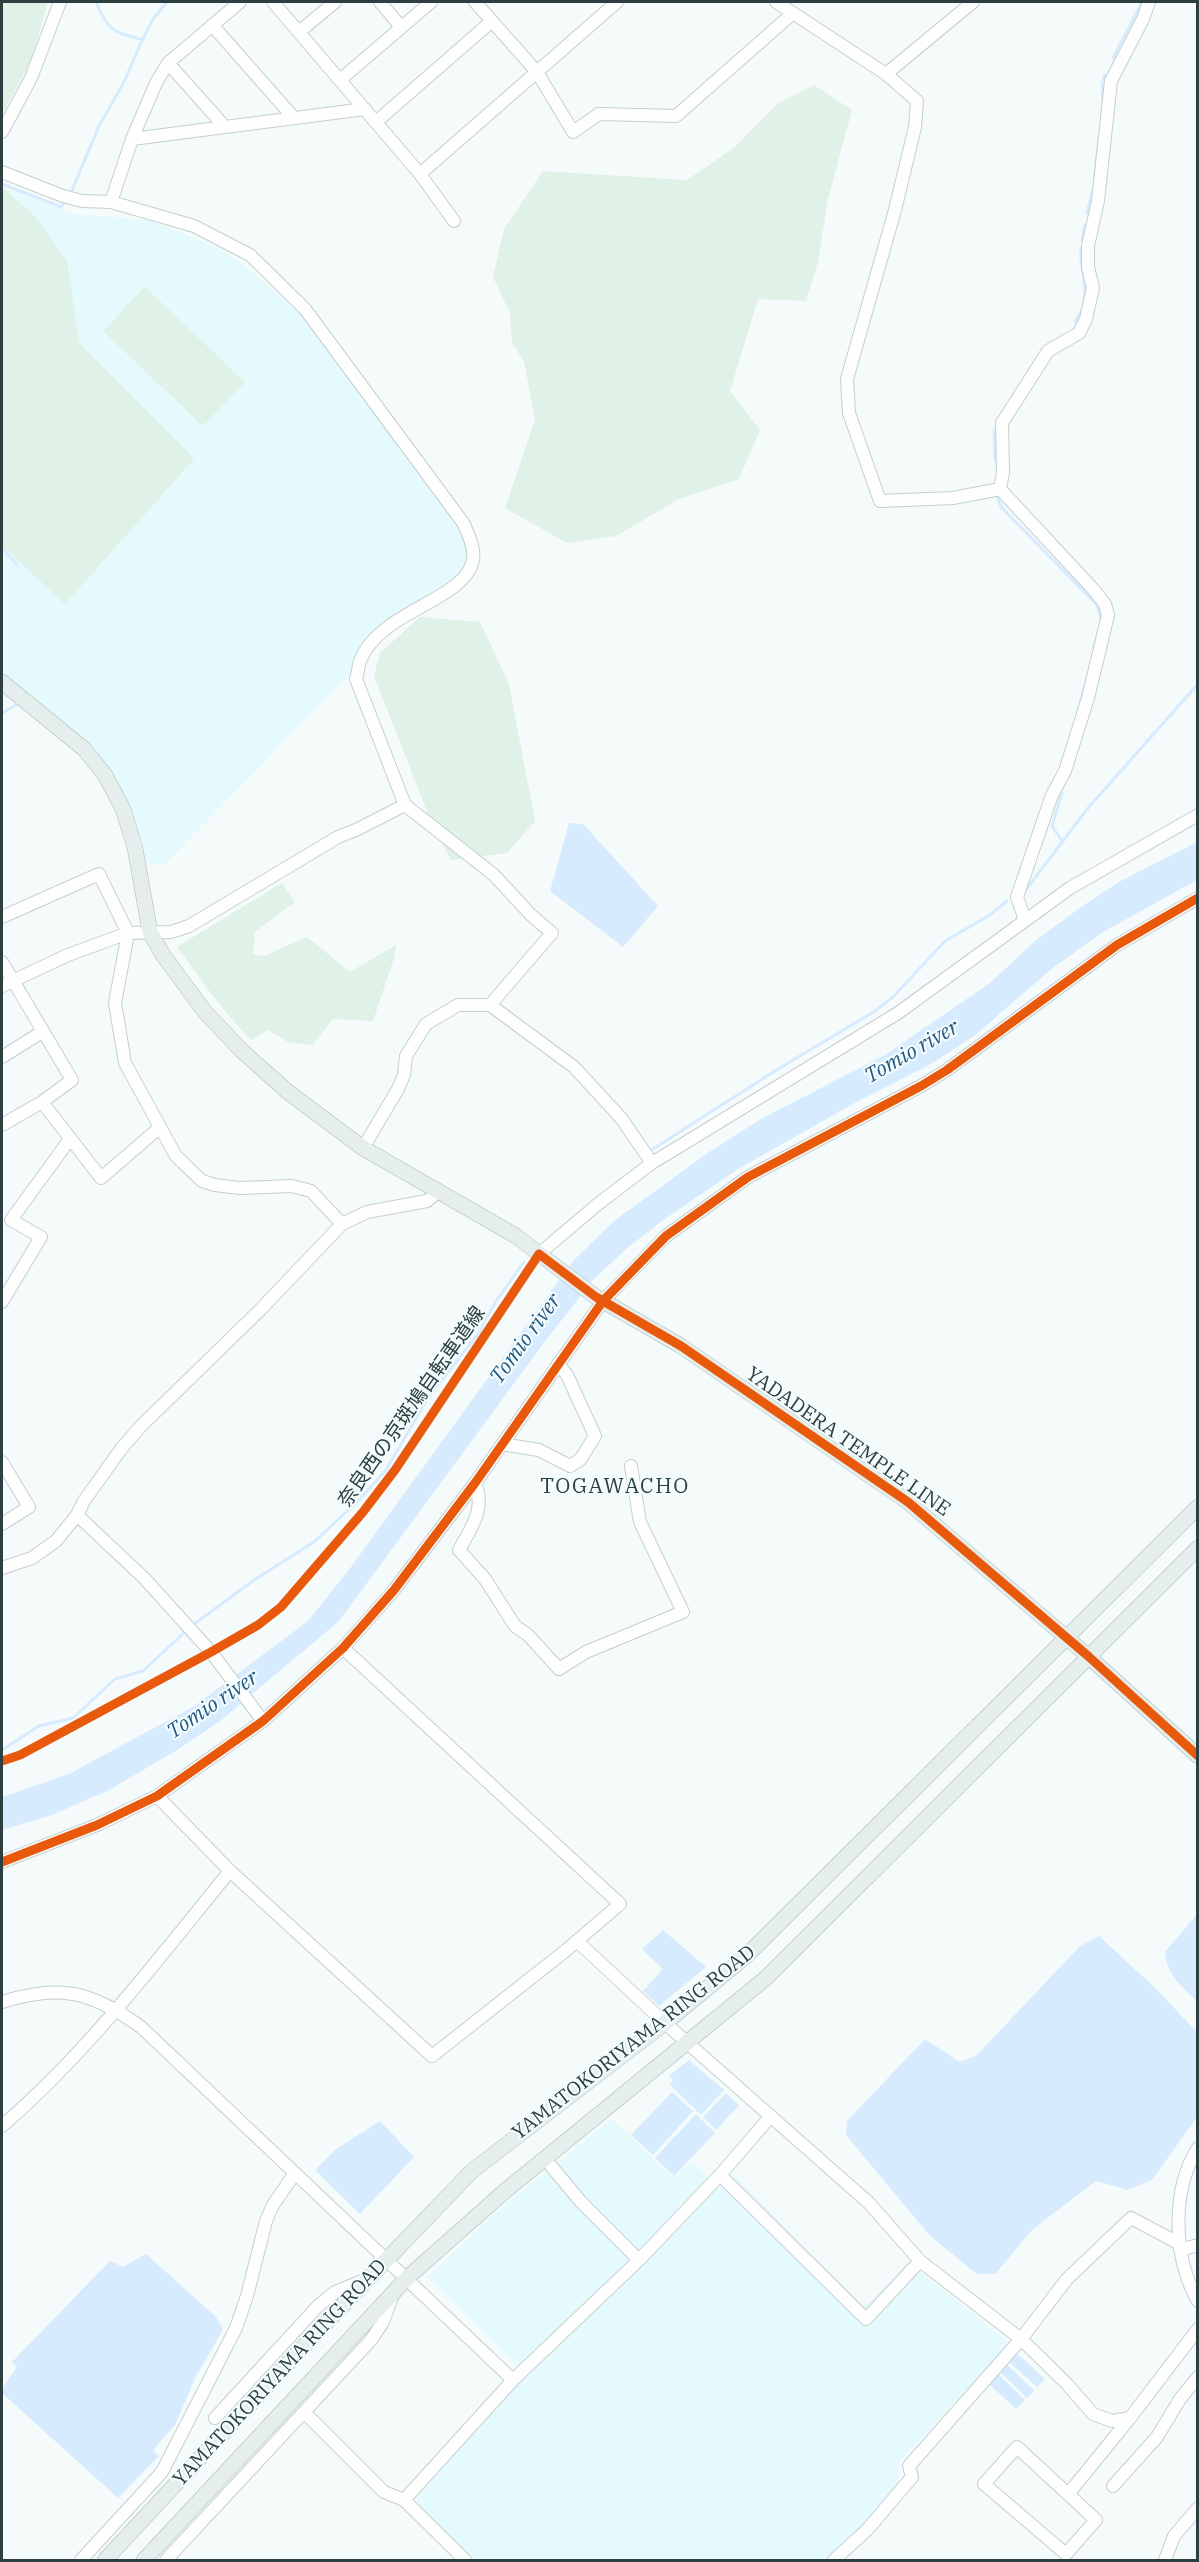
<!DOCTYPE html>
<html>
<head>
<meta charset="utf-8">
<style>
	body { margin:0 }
	#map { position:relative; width:1199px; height:2562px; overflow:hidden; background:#f5fafb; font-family:"IBM Plex Serif",serif }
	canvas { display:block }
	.frame { position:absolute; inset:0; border:3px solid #2d3f41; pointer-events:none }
</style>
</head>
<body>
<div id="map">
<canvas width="1199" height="2562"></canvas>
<div class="frame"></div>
</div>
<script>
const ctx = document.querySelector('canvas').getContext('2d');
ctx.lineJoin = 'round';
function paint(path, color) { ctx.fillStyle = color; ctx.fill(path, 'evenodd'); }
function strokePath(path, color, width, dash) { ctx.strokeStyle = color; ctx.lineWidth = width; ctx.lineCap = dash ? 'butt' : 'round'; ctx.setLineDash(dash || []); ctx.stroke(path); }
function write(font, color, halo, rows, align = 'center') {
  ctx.font = font + ' "IBM Plex Serif","Noto Sans JP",serif'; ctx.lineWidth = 4.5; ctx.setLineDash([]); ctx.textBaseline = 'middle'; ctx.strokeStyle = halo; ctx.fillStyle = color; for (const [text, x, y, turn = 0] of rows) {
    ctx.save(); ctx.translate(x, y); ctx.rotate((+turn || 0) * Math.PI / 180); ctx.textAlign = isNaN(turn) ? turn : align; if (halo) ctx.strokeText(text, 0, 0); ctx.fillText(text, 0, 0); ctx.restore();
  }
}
paint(new Path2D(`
	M 2,187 L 73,214 L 147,220 L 215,246 L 243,264 L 310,323 L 364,399 L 454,515 L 469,548 L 465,572 L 365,646 L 346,678 L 163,866 L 144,861 L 130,804 L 99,760 L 2,679 Z
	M 612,2119 L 674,2179 L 691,2162 L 708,2177 L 722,2163 L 862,2305 L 868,2304 L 908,2262 L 1007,2341 L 1006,2348 L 898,2463 L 899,2475 L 896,2489 L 881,2510 L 829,2560 L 475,2560 L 419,2505 L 417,2498 L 420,2493 L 526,2375 L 427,2277 L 500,2209 Z`), '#e5fafc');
paint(new Path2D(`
	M 2,2 L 48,2 L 31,61 L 2,115 Z
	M 814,85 L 852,110 L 828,199 L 818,262 L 806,301 L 758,299 L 730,391 L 760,430 L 739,479 L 679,499 L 616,536 L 567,543 L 505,508 L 535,420 L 524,361 L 512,343 L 510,313 L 493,277 L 504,229 L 543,171 L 687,180 L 735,147 L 778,103 Z
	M 2,189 L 5,189 L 35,217 L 67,261 L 79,343 L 194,459 L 65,604 L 2,546 Z
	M 145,287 L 245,382 L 203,426 L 103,331 Z
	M 420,617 L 480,622 L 509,684 L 535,821 L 507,853 L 451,860 L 430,819 L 374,676 L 380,653 Z
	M 282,883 L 295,902 L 255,932 L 253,954 L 264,956 L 307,937 L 350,972 L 396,945 L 394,958 L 373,1021 L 333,1019 L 312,1045 L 288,1042 L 268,1030 L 252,1040 C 223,1013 201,979 177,947 Z`), '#e0f1e8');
paint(new Path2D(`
	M 569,823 L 583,824 L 658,906 L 623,947 L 550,891 Z
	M 1197,842 L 1197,880 L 1103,932 L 1054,967 L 974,1036 L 931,1064 L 860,1100 L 738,1169 L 662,1221 L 626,1249 L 593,1280 L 543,1344 L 339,1621 L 220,1721 L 177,1750 L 109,1790 L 52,1815 L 2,1830 L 2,1797 L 69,1774 L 193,1707 L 308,1621 L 348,1571 L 573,1261 L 614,1221 L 709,1152 L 761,1119 L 885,1055 L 990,983 L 1035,941 L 1081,907 L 1119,882 Z
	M 1197,1914 L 1197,2001 C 1182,1987 1166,1974 1165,1952 Z
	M 663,1930 L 706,1967 L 659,2006 L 643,1991 L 663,1969 L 642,1949 Z
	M 1099,1936 L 1154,1987 L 1197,2032 L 1197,2117 L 1152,2180 L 1128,2190 L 1096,2181 L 1033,2229 L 995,2274 L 977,2274 L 930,2236 L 846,2135 L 847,2121 L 925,2039 L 960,2062 L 977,2055 L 1080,1946 Z
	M 689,2060 L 724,2090 L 701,2115 L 670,2085 L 673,2081 L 669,2076 Z
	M 672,2092 L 693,2111 L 653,2155 L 631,2135 Z
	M 726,2093 L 739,2105 L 716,2130 L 703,2117 Z
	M 696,2114 L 715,2133 L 674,2176 L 655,2158 Z
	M 380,2121 L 414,2157 L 360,2214 L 315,2170 L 335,2150 Z
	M 146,2254 L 216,2317 L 223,2330 L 195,2378 L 175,2425 L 153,2450 L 159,2456 L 118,2498 L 2,2393 L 2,2389 L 17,2367 L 12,2362 L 110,2261 L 123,2267 Z
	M 1016,2355 L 1020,2356 L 1045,2379 L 1037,2387 L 1009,2362 Z
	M 1007,2365 L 1034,2390 L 1027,2398 L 1000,2372 Z
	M 998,2374 L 1025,2400 L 1016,2409 L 989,2384 Z`), '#d6ebfe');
strokePath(new Path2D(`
	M 96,2 C 109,32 112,31 143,40
	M 1113,58 L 1142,2
	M 1103,103 L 1102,82 L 1105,75
	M 1094,181 L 1099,139
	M 2,184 L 61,207 L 66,200
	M 70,195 L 99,126 L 124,82 L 140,45 L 153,19 L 167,2
	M 1087,213 L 1092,192
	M 1082,240 L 1085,225
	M 1081,248 C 1079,267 1088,282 1084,302
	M 1075,322 L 1083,308
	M 994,430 L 995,460
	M 996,495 L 1002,508 L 1097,605 L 1101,618
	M 2,548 L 18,566
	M 1094,647 L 1097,636
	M 2,713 L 16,705
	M 1076,718 L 1087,678
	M 1062,793 L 1052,826 L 1062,841
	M 1025,891 L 1088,808 L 1198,684
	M 653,1149 L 778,1069 L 872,1013 L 893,997 L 945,941 L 990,915 L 1007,901
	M 193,1625 L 254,1580 L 314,1542 L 360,1499 L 386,1470 L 428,1398 L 478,1334 L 496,1301 L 524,1262
	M 2,1750 L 39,1726 L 73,1718 L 115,1679 L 143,1671 L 188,1629`), '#d6ebfe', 3);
const minor = new Path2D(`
	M 273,2 L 420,174 L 454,221
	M 380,2 L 401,27
	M 475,2 L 537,72 L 573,132 L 599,114 L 676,116 L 792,14
	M 776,2 L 886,74 L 917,101 L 915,127 L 895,210 L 847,379 L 849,413 L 880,501 L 953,498 L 1000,489
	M 212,25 L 294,118
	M 299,32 L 335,2
	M 168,63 L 225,127
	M 886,74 L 973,2
	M 340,80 L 431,2
	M 376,122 L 492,21
	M 2,132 L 31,78 L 60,2
	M 132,139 L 365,109
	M 2,172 L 63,196 L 82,201 L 111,202 L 194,226 L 250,255 L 305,309 L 464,524 C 468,535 475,547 473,559 C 467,601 380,609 360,661 C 358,667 358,674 356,679 L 405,805 L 494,875 L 531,915 L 552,933 L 490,1005 L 574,1067 L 621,1118 L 652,1163
	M 420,174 L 617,2
	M 111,202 L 132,139 L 156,83 L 168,63 L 240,2
	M 1000,489 L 1003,472 L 1002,423 L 1048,351 L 1079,333 L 1086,319 L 1093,288 L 1088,267 L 1088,246 L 1098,201 L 1111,81 L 1143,19 L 1149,2
	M 1000,489 L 1093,589 L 1105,604 L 1108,615 L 1088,698 L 1065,771 L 1052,795 L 1017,897 L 1025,920
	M 2,917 L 99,874 L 128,933 L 115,1003 L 125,1063 L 176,1156 L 202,1181 L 215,1185 L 240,1188 L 292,1186 L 311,1191 L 342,1224
	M 2,962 L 72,1080 L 42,1102 L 2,1125
	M 2,986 L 68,955 L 128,933 L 171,932 L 189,926 L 338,837 L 358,829 L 405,805
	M 2,1057 L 42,1032
	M 42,1102 L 101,1178 L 159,1128
	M 363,1148 L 398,1089 L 404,1075 L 406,1056 L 426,1024 L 458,1005 L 490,1005
	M 539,1254 L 598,1204 L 652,1163 L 898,1013 L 1070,888 L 1198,815
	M 2,1302 L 41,1237 L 11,1220 L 70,1139
	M 502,1444 L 539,1450 L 570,1466 L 580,1460 L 595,1436 L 567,1375 L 558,1364
	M 2,1462 L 29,1507 L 2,1524
	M 475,1483 C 486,1509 471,1528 459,1550 L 485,1579 L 515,1626 L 528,1635 L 559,1669 L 586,1652 L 683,1612 L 640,1522 L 631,1466
	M 77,1515 L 144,1578 L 211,1652 L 263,1721
	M 2,1568 L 32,1558 L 56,1541 L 77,1515 L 84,1501 L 121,1449 L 141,1426 L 261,1309 L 342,1224 L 367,1212 L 427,1201 L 439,1191
	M 157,1796 L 230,1871 L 432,2056 L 564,1952 L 620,1904 L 343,1648
	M 2,1862 L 97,1825 L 157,1796 L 263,1721 L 343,1648 L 394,1590 L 475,1483 L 603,1301 L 666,1236 L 748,1177 L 921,1086 L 947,1070 L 1117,945 L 1198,898
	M 577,1941 L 665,2023 L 869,2203 L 920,2261 L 1021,2339 L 1067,2384 L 1093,2414 L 1112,2421 L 1130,2418 L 1198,2329
	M 2,2002 C 61,1984 91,1991 141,2027 L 513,2380
	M 2,2126 C 88,2052 158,1959 230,1871
	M 1198,2148 C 1171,2190 1173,2258 1198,2301
	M 546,2160 L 581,2202 L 639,2260
	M 720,2175 L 866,2319 L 920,2261
	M 1180,2250 L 1198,2245
	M 305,2413 L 384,2492 L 404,2500 L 465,2560
	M 215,2418 L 318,2306 L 335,2292 L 367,2279
	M 1017,2447 L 1096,2520 L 1066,2554 L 984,2484 Z
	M 1113,2486 L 1157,2437 L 1180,2399 L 1198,2377
	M 1069,2493 L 1130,2418
	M 404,2500 L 513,2380 L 639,2260 L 720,2175 L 770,2117
	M 81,2560 L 162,2472 L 236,2328 L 247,2296 L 266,2221 L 273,2205 L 295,2173
	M 166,2560 L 371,2340 L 383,2322 L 392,2297
	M 834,2560 L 867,2530 L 912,2477 L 909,2466 L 1021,2339 L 1067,2279 L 1131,2218 L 1180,2244
	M 1165,2560 L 1174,2536 L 1198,2508`);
const major = new Path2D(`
	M 2,682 L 84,749 L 105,775 L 123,809 L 135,848 L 150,932 L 163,955 L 205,1012 L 242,1051 L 288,1092 L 363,1148 L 516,1236 L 596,1297 L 681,1346 L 908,1502 L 1088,1656 L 1198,1756
	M 105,2560 L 320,2329 L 472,2171 L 665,2023 L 746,1956 L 1198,1507
	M 144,2560 L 407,2278 L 505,2191 L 766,1978 L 1198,1548`);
strokePath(minor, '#c5cfd0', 14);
strokePath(major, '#a9bbb8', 16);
strokePath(minor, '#fefefe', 12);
strokePath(major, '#e6eeed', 15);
strokePath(new Path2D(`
	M 2,1761 L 20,1755 L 211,1652 L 258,1625 L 281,1607 L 363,1512 L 395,1470 L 539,1254 L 596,1297 L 681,1346 L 908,1502 L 1088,1656 L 1198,1756
	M 2,1862 L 97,1825 L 157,1796 L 263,1721 L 343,1648 L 394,1590 L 475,1483 L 603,1301 L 666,1236 L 748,1177 L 921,1086 L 947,1070 L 1117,945 L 1198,898`), '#e8590c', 9);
write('20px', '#2d3f41', '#f3fcfd', [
	["奈良西の京斑鳩自転車道線",412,1407,-55],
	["YADADERA TEMPLE LINE",848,1442,35],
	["YAMATOKORIYAMA RING ROAD",634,2043,-38],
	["YAMATOKORIYAMA RING ROAD",280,2373,-47]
]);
write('italic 21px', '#255982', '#f3fcfd', [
	["Tomio river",912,1052,-30],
	["Tomio river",526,1339,-54],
	["Tomio river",213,1705,-34]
]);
ctx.letterSpacing = '1.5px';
write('21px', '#2d3f41', '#f3fcfd', [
	["TOGAWACHO",615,1487]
]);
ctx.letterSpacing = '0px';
</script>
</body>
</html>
